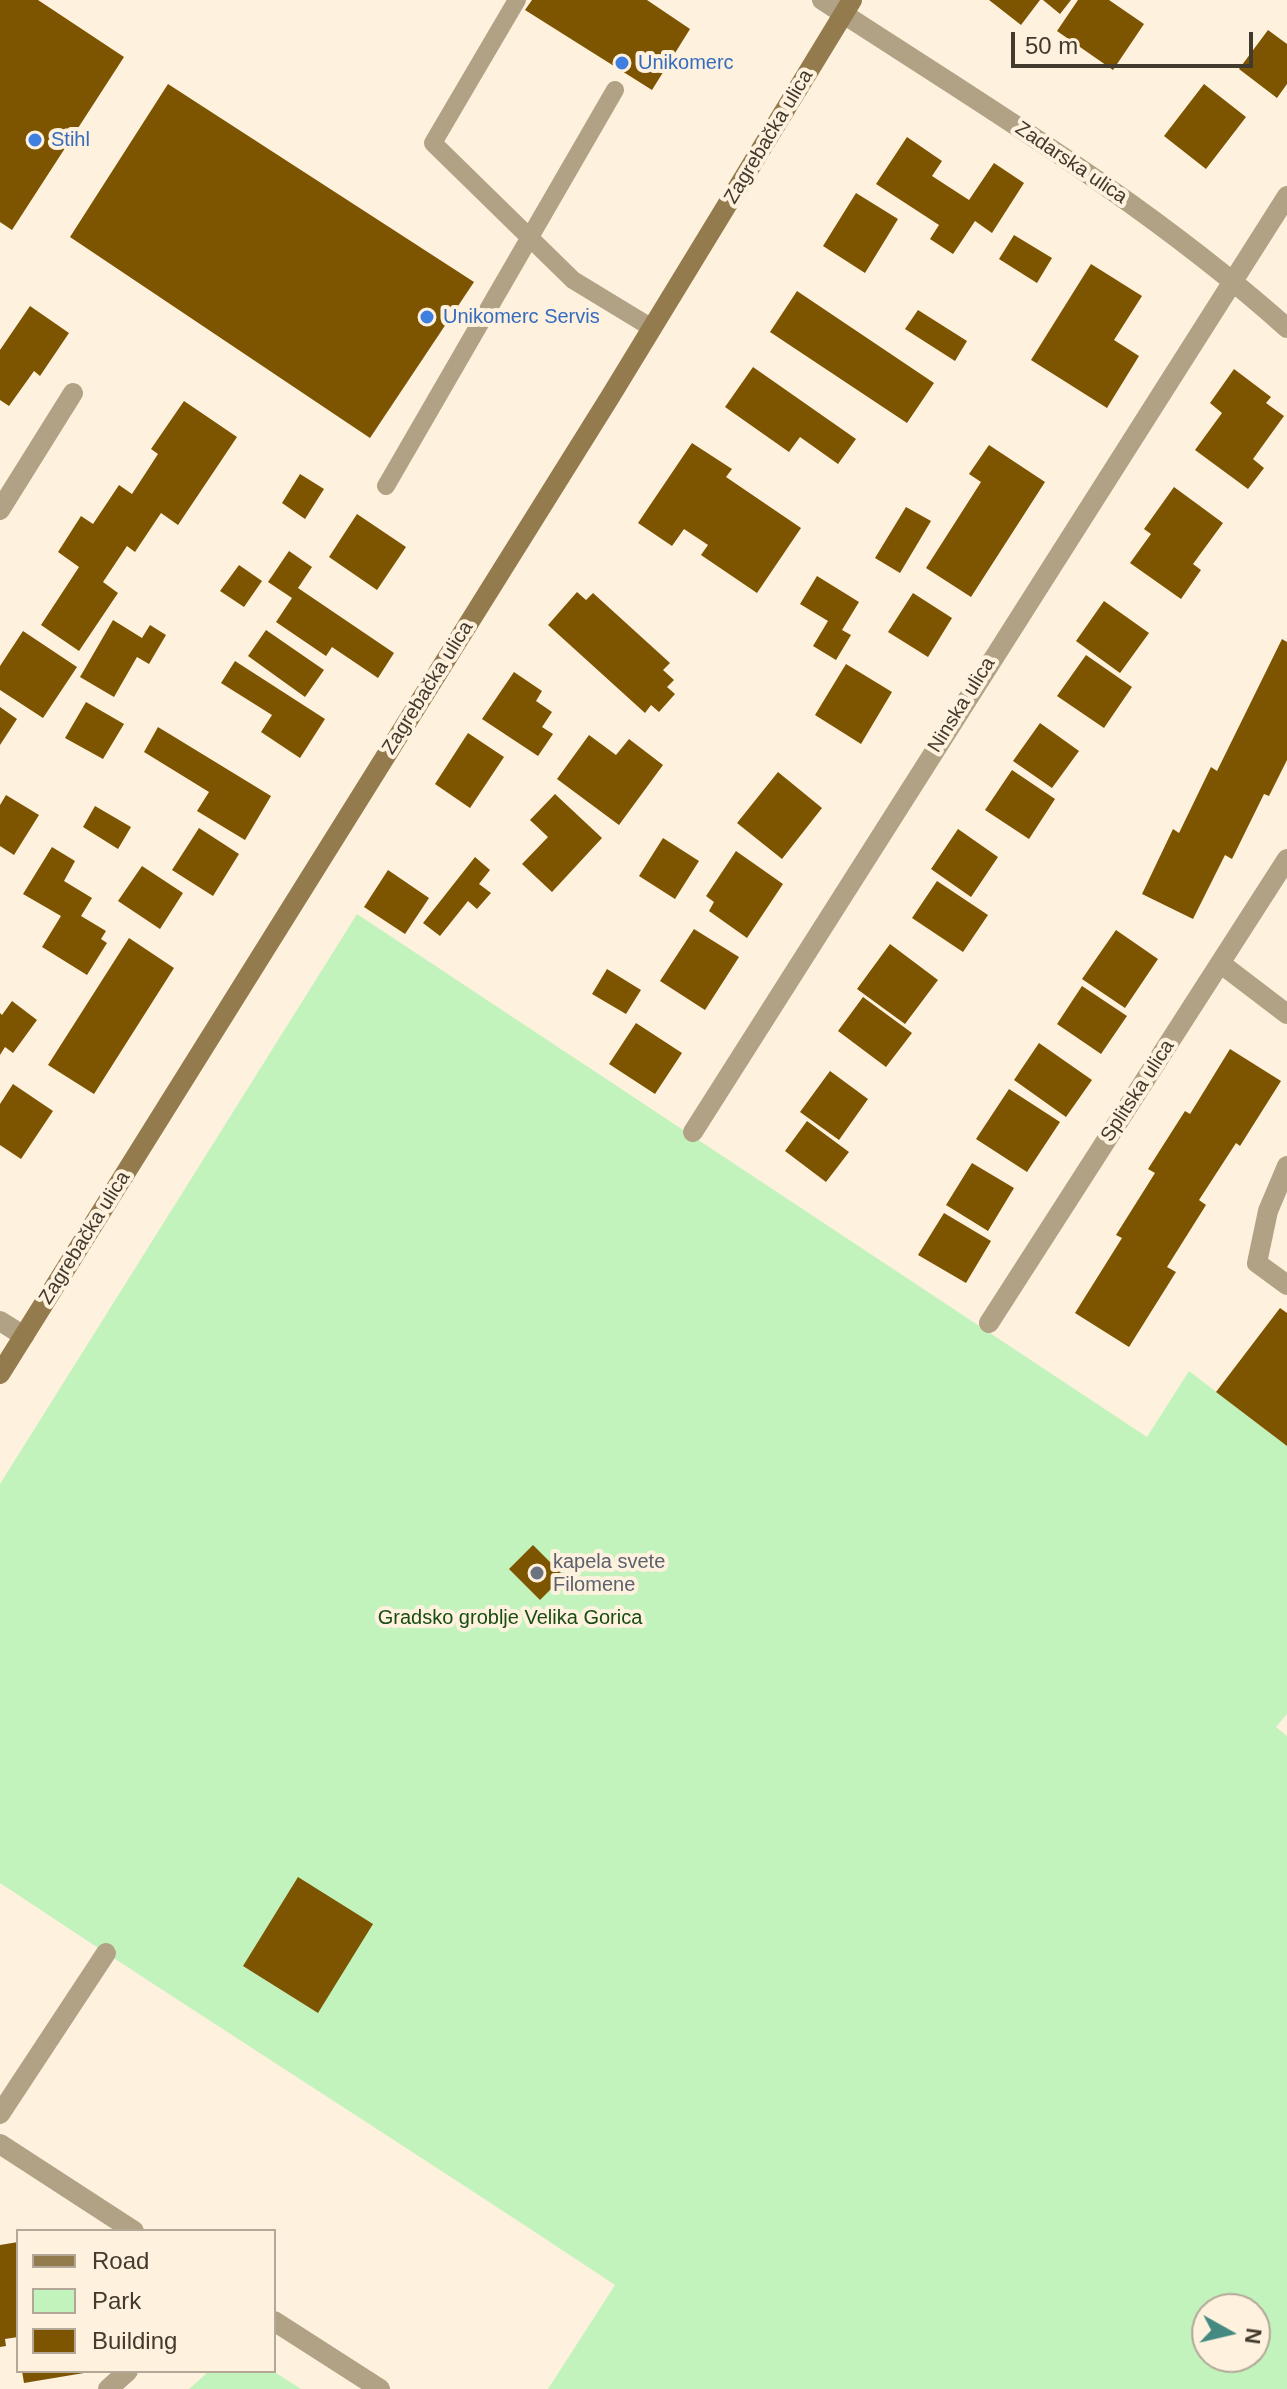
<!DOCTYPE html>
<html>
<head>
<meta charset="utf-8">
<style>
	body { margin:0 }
	#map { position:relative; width:1287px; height:2389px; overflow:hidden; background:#fef1de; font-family:Helvetica,sans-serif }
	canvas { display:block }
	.legend { position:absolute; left:16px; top:2229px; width:260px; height:144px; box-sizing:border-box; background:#fef1de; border:2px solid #b3a898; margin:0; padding:10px 14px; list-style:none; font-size:24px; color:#433a2e }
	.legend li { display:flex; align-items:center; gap:16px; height:40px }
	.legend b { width:40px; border:2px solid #b3a898 }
	.north { position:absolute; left:1191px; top:2293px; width:80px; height:80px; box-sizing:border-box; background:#fef1de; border:2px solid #b3a898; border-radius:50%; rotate:98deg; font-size:22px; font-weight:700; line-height:32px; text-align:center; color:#433a2e }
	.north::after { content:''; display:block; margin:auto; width:28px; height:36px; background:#448a80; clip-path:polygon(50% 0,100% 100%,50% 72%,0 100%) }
	.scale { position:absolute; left:1011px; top:32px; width:242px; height:36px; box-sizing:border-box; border:4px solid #433a2e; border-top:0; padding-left:10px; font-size:24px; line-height:28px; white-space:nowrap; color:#433a2e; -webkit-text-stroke:6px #fef1de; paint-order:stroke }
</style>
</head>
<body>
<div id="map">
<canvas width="1287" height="2389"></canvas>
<ul class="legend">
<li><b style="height:10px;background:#937b4e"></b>Road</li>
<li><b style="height:22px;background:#c3f3bd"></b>Park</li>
<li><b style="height:22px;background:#7d5500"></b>Building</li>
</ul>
<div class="north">N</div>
<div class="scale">50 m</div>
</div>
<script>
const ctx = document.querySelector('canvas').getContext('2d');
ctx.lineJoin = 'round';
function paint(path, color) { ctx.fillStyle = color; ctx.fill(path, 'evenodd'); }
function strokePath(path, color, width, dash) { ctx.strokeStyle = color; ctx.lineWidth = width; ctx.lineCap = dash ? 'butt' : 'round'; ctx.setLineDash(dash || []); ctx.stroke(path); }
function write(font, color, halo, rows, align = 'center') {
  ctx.font = font + ' Helvetica,sans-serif'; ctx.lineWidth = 8; ctx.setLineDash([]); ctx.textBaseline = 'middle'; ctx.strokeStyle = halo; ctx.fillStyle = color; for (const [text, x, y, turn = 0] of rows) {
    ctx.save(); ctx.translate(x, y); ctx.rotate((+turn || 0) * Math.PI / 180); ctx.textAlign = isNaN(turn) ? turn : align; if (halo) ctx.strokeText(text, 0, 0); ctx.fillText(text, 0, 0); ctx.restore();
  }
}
paint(new Path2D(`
	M 357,914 L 1147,1437 L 1189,1371 L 1287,1446 L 1287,1714 L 1276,1727 L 1287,1736 L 1287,2389 L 548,2389 L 615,2285 C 411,2149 204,2019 0,1883 L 0,1484 ZM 1207,2309 L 1255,2309 L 1255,2357 L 1207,2357 Z
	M 204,2371 L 273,2371 L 301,2389 L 189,2389 L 206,2374 Z`), '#c3f3bd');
paint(new Path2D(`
	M 0,0 L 38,0 L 124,57 L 12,230 L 0,222 Z
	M 532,0 L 647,0 L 690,29 L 652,90 L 525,10 Z
	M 989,0 L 1040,0 L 1021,25 Z
	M 1043,0 L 1071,0 L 1060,14 Z
	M 1078,0 L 1109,0 L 1144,24 L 1113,70 L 1057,31 Z
	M 1268,30 L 1287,44 L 1287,84 L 1277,98 L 1239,69 Z
	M 168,84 L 474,282 L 370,438 L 70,237 Z
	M 1204,84 L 1246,117 L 1206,169 L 1164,136 Z
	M 907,137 L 942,161 L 932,176 L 969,200 L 994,163 L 1024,183 L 992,233 L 975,221 L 953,254 L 930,239 L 939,225 L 876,184 Z
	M 856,193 L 898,219 L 865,273 L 823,246 Z
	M 1014,235 L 1052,258 L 1037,283 L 999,259 Z
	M 1091,264 L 1142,296 L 1114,340 L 1139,356 L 1107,408 L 1031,360 Z
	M 797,291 L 934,383 L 907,423 L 770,332 Z
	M 30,306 L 69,333 L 40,376 L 34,371 L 9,406 L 0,400 L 0,350 Z
	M 918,310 L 967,341 L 955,361 L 905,329 Z
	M 753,367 L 856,439 L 838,464 L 800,437 L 789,452 L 725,407 Z
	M 1234,369 L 1271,397 L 1266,403 L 1284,416 L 1253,459 L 1264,468 L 1248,489 L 1195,450 L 1222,413 L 1210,403 Z
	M 184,401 L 237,437 L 178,525 L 161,513 L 135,552 L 127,546 L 103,582 L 118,593 L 79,651 L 41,625 L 79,567 L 58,552 L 81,516 L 93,524 L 119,485 L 132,494 L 158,454 L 151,449 Z
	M 692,443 L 732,469 L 726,477 L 801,528 L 757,593 L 701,555 L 708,545 L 684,529 L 672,546 L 638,523 Z
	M 989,445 L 1045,482 L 971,597 L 926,568 L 981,482 L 969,474 Z
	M 300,474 L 324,489 L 305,519 L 282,503 Z
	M 1174,487 L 1223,523 L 1193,564 L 1201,570 L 1181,599 L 1130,563 L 1151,534 L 1144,529 Z
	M 906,507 L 931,521 L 900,573 L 875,558 Z
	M 357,514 L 406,547 L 377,590 L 329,557 Z
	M 289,551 L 312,567 L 298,588 L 394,653 L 378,678 L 332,647 L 326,656 L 276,622 L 292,598 L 268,582 Z
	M 239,565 L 262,581 L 244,607 L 220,591 Z
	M 817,576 L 859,602 L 842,630 L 851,635 L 836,660 L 813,646 L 828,621 L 800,604 Z
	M 577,592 L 586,600 L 593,593 L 670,663 L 663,670 L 674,680 L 667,687 L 675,694 L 659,712 L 651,705 L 645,713 L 548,625 Z
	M 913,593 L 952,618 L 928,657 L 888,632 Z
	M 1104,601 L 1149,633 L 1120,673 L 1076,641 Z
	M 113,620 L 142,638 L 150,625 L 166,635 L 149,664 L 137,657 L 114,697 L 80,677 Z
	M 266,630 L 324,670 L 305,697 L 248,656 Z
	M 23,631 L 77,667 L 43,718 L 0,690 L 0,666 Z
	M 1282,639 L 1287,642 L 1287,760 L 1269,796 L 1264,794 L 1232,859 L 1225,855 L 1193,919 L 1142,894 L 1173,829 L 1179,833 L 1211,767 L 1217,771 Z
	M 1086,655 L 1132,687 L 1104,728 L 1057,696 Z
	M 235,661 L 325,719 L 300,758 L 261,732 L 272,715 L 221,683 Z
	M 846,664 L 892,692 L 861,744 L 815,715 Z
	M 514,672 L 542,691 L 536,701 L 552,712 L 542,727 L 553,734 L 538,756 L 482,719 Z
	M 86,702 L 124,724 L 103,759 L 65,738 Z
	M 0,707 L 17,719 L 0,745 Z
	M 1040,723 L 1079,751 L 1052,788 L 1013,761 Z
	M 158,727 L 271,796 L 245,840 L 197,811 L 209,792 L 144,752 Z
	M 468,733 L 504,757 L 470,808 L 435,784 Z
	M 589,735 L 616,755 L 629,739 L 663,765 L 619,825 L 557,779 Z
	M 1012,770 L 1055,799 L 1029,839 L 985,810 Z
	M 778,772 L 822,808 L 782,859 L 737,823 Z
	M 555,794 L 602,838 L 552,892 L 522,864 L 548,837 L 530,820 Z
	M 6,795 L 39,815 L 14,855 L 0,846 L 0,805 Z
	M 95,806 L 131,827 L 118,849 L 83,827 Z
	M 199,828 L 239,854 L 213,896 L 172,870 Z
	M 958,829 L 998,857 L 971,897 L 931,869 Z
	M 663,838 L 699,861 L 675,899 L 639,876 Z
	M 52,847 L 75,861 L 64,881 L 92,898 L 81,916 L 106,931 L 101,939 L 107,943 L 87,975 L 42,947 L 61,916 L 23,894 Z
	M 736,851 L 783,884 L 747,938 L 709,911 L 714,902 L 706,896 Z
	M 475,857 L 490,870 L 479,884 L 491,893 L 477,909 L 468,901 L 440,936 L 423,923 Z
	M 142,866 L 183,893 L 160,929 L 118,901 Z
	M 388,870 L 429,898 L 405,934 L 364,907 Z
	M 937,881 L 988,915 L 963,952 L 912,918 Z
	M 694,929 L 739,957 L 705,1010 L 660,981 Z
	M 1116,930 L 1158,959 L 1125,1008 L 1082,979 Z
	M 129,938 L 174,968 L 94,1094 L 48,1065 Z
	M 890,944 L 938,980 L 905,1024 L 857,989 Z
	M 607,969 L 641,990 L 626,1014 L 592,994 Z
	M 1082,986 L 1127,1016 L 1101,1054 L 1057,1024 Z
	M 863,997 L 912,1033 L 886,1067 L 838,1031 Z
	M 12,1001 L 37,1020 L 13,1053 L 5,1047 L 0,1055 L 0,1013 L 2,1015 Z
	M 636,1023 L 682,1053 L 655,1094 L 609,1064 Z
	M 1039,1043 L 1092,1080 L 1066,1117 L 1014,1080 Z
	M 1230,1049 L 1281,1081 L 1240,1146 L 1236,1143 L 1199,1200 L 1206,1205 L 1167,1267 L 1176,1272 L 1129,1347 L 1075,1313 L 1122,1238 L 1116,1235 L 1155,1173 L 1148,1169 L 1185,1111 L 1190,1114 Z
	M 830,1071 L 868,1099 L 839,1140 L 800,1112 Z
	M 13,1084 L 53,1111 L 21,1159 L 0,1145 L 0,1104 Z
	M 1009,1089 L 1060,1122 L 1027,1172 L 976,1139 Z
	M 807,1121 L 849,1152 L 826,1182 L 785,1151 Z
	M 972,1163 L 1014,1188 L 988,1231 L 946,1205 Z
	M 944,1213 L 991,1241 L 966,1283 L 918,1255 Z
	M 1280,1308 L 1287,1313 L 1287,1446 L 1216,1392 Z
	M 533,1545 L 564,1576 L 540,1600 L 509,1569 Z
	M 298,1877 L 373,1924 L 318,2013 L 243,1966 Z
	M 18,2242 L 18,2337 L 5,2339 L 6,2346 L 0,2347 L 0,2245 Z
	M 22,2371 L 84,2371 L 84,2373 L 24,2383 Z`), '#7d5500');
strokePath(new Path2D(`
	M 517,0 L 433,143 L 573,280 L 652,328
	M 386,486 L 615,90`), '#b2a285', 18);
strokePath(new Path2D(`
	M 822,0 C 981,104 1145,201 1287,328
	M 0,510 L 73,393
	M 1220,963 L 1287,1014
	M 693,1132 L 1287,196
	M 1287,1166 L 1268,1211 L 1257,1263 L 1287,1285
	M 0,1321 L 24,1336
	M 989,1323 L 1287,859
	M 0,2114 L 106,1953
	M 0,2144 L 134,2231
	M 274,2321 L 380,2389
	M 108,2389 L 128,2371`), '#b2a285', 20);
strokePath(new Path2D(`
	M 0,1374 L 610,397 L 852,0`), '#937b4e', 20);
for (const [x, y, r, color] of [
	[622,63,8,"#3f7fe0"],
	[35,140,8,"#3f7fe0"],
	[427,317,8,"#3f7fe0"],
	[537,1573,8,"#6b7280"]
]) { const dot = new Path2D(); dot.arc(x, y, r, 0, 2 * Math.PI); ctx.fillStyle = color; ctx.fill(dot); strokePath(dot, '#fef1de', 3); }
write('20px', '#366cbe', '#fef1de', [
	["Unikomerc",638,63],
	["Stihl",51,140],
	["Unikomerc Servis",443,317]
], 'left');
write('20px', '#433a2e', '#fef1de', [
	["Zagrebačka ulica",769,137,-59],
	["Zadarska ulica",1071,163,34],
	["Zagrebačka ulica",428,688,-58],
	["Ninska ulica",962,705,-58],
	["Splitska ulica",1138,1091,-57],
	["Zagrebačka ulica",85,1238,-58]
]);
write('20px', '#5b616d', '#fef1de', [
	["kapela svete",553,1562],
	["Filomene",553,1585]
], 'left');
write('20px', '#174c12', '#fef1de', [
	["Gradsko groblje Velika Gorica",510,1618]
]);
</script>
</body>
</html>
